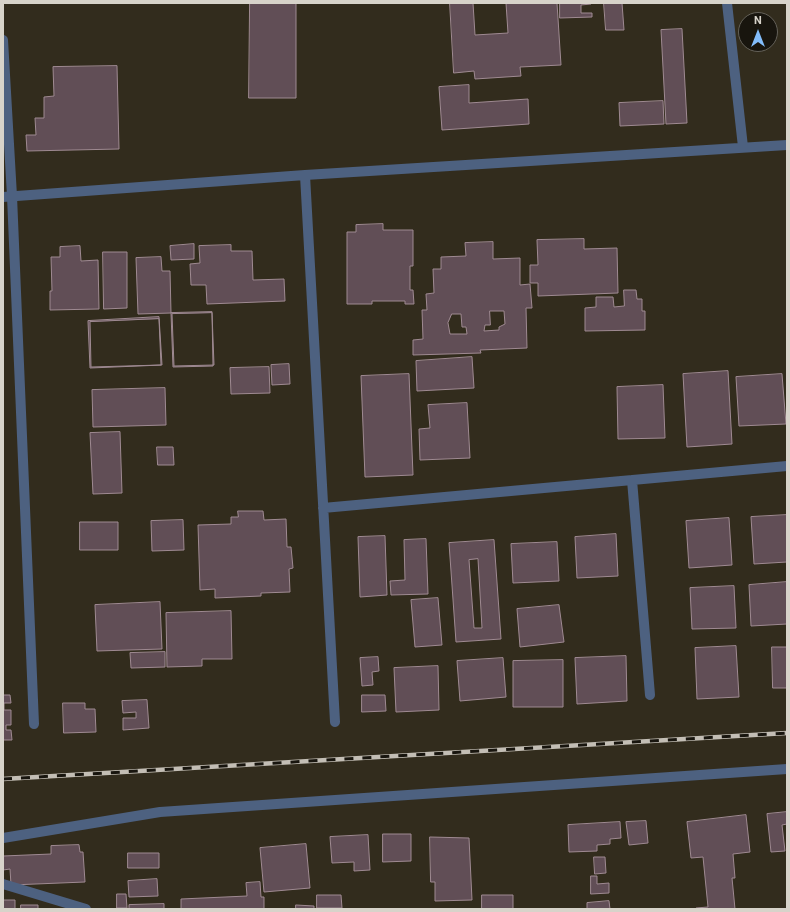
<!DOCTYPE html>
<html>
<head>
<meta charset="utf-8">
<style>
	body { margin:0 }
	#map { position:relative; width:790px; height:912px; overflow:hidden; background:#322c1d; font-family:Roboto,sans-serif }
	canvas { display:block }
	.frame { position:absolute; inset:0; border:4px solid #d7d3ca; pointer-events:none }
	.north { position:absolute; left:738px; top:12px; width:40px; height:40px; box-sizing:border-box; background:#18150e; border:1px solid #646159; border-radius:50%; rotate:0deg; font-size:11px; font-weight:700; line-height:16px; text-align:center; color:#d7d3ca }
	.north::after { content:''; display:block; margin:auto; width:14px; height:18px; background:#82bcfa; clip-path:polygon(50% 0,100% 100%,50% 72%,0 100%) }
</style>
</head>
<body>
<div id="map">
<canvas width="790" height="912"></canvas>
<div class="frame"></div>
<div class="north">N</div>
</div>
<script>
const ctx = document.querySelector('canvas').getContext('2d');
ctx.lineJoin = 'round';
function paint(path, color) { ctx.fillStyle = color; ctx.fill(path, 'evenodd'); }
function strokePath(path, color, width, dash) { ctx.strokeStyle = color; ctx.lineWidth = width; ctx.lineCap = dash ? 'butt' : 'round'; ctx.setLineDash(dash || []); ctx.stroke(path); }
const building = new Path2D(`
	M 250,3 L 296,3 L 296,98 L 249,98 Z
	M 450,3 L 473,3 L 475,35 L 508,33 L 506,3 L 557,3 L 561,65 L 520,67 L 521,76 L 475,79 L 474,71 L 454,73 Z
	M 560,3 L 591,3 L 591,4 L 581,5 L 581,13 L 592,13 L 592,17 L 560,18 Z
	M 604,3 L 622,3 L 624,30 L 606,30 Z
	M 682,29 L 687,123 L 666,124 L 661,30 Z
	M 117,66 L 119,149 L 27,151 L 26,135 L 36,135 L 35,118 L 44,118 L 44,97 L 54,96 L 53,67 Z
	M 469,85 L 469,103 L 528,99 L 529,124 L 442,130 L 439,87 Z
	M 663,101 L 664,124 L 620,126 L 619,103 Z
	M 383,224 L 383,230 L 413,230 L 413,266 L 410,266 L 410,290 L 413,290 L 414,304 L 405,304 L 405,301 L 372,301 L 372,304 L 347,304 L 347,232 L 356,232 L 356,225 Z
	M 584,239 L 584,249 L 617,248 L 618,293 L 538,296 L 538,283 L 530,283 L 530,265 L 538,265 L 537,240 Z
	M 493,242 L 493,259 L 520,258 L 520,285 L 530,284 L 532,308 L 526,308 L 527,348 L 480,350 L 481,353 L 413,355 L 413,340 L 423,339 L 422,310 L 427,310 L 426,294 L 434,293 L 433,269 L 441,269 L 441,257 L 466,256 L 465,243 ZM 490,311 L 504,311 L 505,324 L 499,327 L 499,330 L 484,331 L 485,325 L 490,325 ZM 452,314 L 461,314 L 462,327 L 466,327 L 467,334 L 450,334 L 448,323 Z
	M 194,244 L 194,259 L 171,260 L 170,246 Z
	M 231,245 L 231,251 L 252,251 L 253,280 L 284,279 L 285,301 L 207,304 L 206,285 L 191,285 L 190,264 L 200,263 L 199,246 Z
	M 80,246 L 81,261 L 98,260 L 99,309 L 50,310 L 50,291 L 52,291 L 51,257 L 60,257 L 60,247 Z
	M 103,252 L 127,252 L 127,308 L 104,309 Z
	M 161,257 L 162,271 L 170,271 L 171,313 L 138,314 L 136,258 Z
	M 624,290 L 636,290 L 637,299 L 642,299 L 642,311 L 645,311 L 645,330 L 585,331 L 585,308 L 596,307 L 596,297 L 613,297 L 614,307 L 624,306 Z
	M 212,312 L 213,366 L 173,367 L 171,313 Z
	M 212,313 L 214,365 L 174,366 L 172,314 Z
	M 159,317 L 162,365 L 90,368 L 88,321 Z
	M 159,319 L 161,365 L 91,367 L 90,322 Z
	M 472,357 L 474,388 L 417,391 L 416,361 Z
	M 289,364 L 290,384 L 272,385 L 271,365 Z
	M 269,367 L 270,393 L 231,394 L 230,368 Z
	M 728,371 L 732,444 L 687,447 L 683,374 Z
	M 409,374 L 413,475 L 365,477 L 361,376 Z
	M 782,374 L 786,424 L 739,426 L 736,377 Z
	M 663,385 L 665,438 L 618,439 L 617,387 Z
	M 165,388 L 166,425 L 93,427 L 92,390 Z
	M 467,403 L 470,458 L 420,460 L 419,429 L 430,428 L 428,405 Z
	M 120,432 L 122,493 L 93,494 L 90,433 Z
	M 157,447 L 173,447 L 174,465 L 158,465 Z
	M 238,511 L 263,511 L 264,520 L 286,519 L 287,547 L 291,547 L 293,568 L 289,569 L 290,592 L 261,593 L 261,596 L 215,598 L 215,589 L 200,590 L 198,525 L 231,524 L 231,517 L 238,517 Z
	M 787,515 L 787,562 L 754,564 L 751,517 Z
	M 729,518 L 732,565 L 689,568 L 686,521 Z
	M 183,520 L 184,550 L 152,551 L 151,521 Z
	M 80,522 L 118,522 L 118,550 L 80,550 Z
	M 616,534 L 618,576 L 577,578 L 575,537 Z
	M 385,536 L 387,595 L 360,597 L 358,537 Z
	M 426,539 L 428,594 L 391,595 L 390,581 L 405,580 L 404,540 Z
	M 494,540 L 501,639 L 456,642 L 449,543 ZM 478,559 L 482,628 L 474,628 L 469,560 Z
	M 557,542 L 559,581 L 513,583 L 511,544 Z
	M 787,582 L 787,624 L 751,626 L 749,585 Z
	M 734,586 L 736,628 L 692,629 L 690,588 Z
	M 438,598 L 442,645 L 415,647 L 411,600 Z
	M 160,602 L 162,649 L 97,651 L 95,605 Z
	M 559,605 L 564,642 L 520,647 L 517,609 Z
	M 231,611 L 232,659 L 202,659 L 202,666 L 167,667 L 166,613 Z
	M 736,646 L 739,697 L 697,699 L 695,648 Z
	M 772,647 L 787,647 L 787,688 L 773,688 Z
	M 165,652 L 165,667 L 131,668 L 130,653 Z
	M 626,656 L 627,701 L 577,704 L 575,658 Z
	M 378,657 L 379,671 L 372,672 L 373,685 L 362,686 L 360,658 Z
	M 503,658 L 506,697 L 460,701 L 457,661 Z
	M 563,660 L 563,707 L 513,707 L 513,661 Z
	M 438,666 L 439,710 L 396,712 L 394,668 Z
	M 3,695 L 10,695 L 11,703 L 4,703 L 4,710 L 11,710 L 11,725 L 6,725 L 6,730 L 11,730 L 12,740 L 3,740 Z
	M 362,695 L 385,695 L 386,711 L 362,712 Z
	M 147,700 L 149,728 L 123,730 L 123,718 L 136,718 L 136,712 L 123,713 L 122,701 Z
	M 63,703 L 85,703 L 85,709 L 95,709 L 96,732 L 64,733 Z
	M 787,812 L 787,824 L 782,825 L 785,851 L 771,852 L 767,814 Z
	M 746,815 L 750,852 L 733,854 L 735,878 L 732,878 L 735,909 L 696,909 L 696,908 L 708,907 L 703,857 L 691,858 L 687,822 Z
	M 646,821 L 648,843 L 629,845 L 626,822 Z
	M 620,822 L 621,838 L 610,839 L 610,844 L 597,845 L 597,851 L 569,852 L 568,825 Z
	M 383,834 L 411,834 L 411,861 L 383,862 Z
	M 368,835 L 370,870 L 354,871 L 354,862 L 332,863 L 330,837 Z
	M 430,837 L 469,838 L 472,900 L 435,901 L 435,882 L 431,882 Z
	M 306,844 L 310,888 L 264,892 L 260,848 Z
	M 79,845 L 80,852 L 83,852 L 85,882 L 11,885 L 10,869 L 3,870 L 3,856 L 51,854 L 51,846 Z
	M 128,853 L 159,853 L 159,868 L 128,868 Z
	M 594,857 L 605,857 L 606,873 L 595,874 Z
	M 591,876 L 597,876 L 597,884 L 609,883 L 609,893 L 591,894 Z
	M 157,879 L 158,896 L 129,897 L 128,881 Z
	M 260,882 L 261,897 L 264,897 L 264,909 L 181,909 L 181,899 L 247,896 L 246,883 Z
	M 117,894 L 126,894 L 127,908 L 117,908 Z
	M 317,895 L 341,895 L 342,908 L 317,908 Z
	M 482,895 L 513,895 L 513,909 L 482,909 Z
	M 3,900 L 15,900 L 15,909 L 3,909 Z
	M 609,901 L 610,909 L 587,909 L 587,903 Z
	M 164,904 L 164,909 L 129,909 L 129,905 Z
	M 21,905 L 38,905 L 38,909 L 21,909 Z
	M 296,905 L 314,906 L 314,909 L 296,909 Z`);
paint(building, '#614e56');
strokePath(building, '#9f8a92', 1);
strokePath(new Path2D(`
	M 727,3 L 743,147
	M 3,40 L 12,196 L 34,724
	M 305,175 L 335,722
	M 3,197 L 305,175 L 787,145
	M 632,480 L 650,695
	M 323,508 L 787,466
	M 3,838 L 160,812 L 787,769
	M 3,884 L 86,909`), '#4d6180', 10);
const rail = new Path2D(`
	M 3,779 L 787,733`);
strokePath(rail, '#c3beb5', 4.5);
strokePath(rail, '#18150e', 3, [9]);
</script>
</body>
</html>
